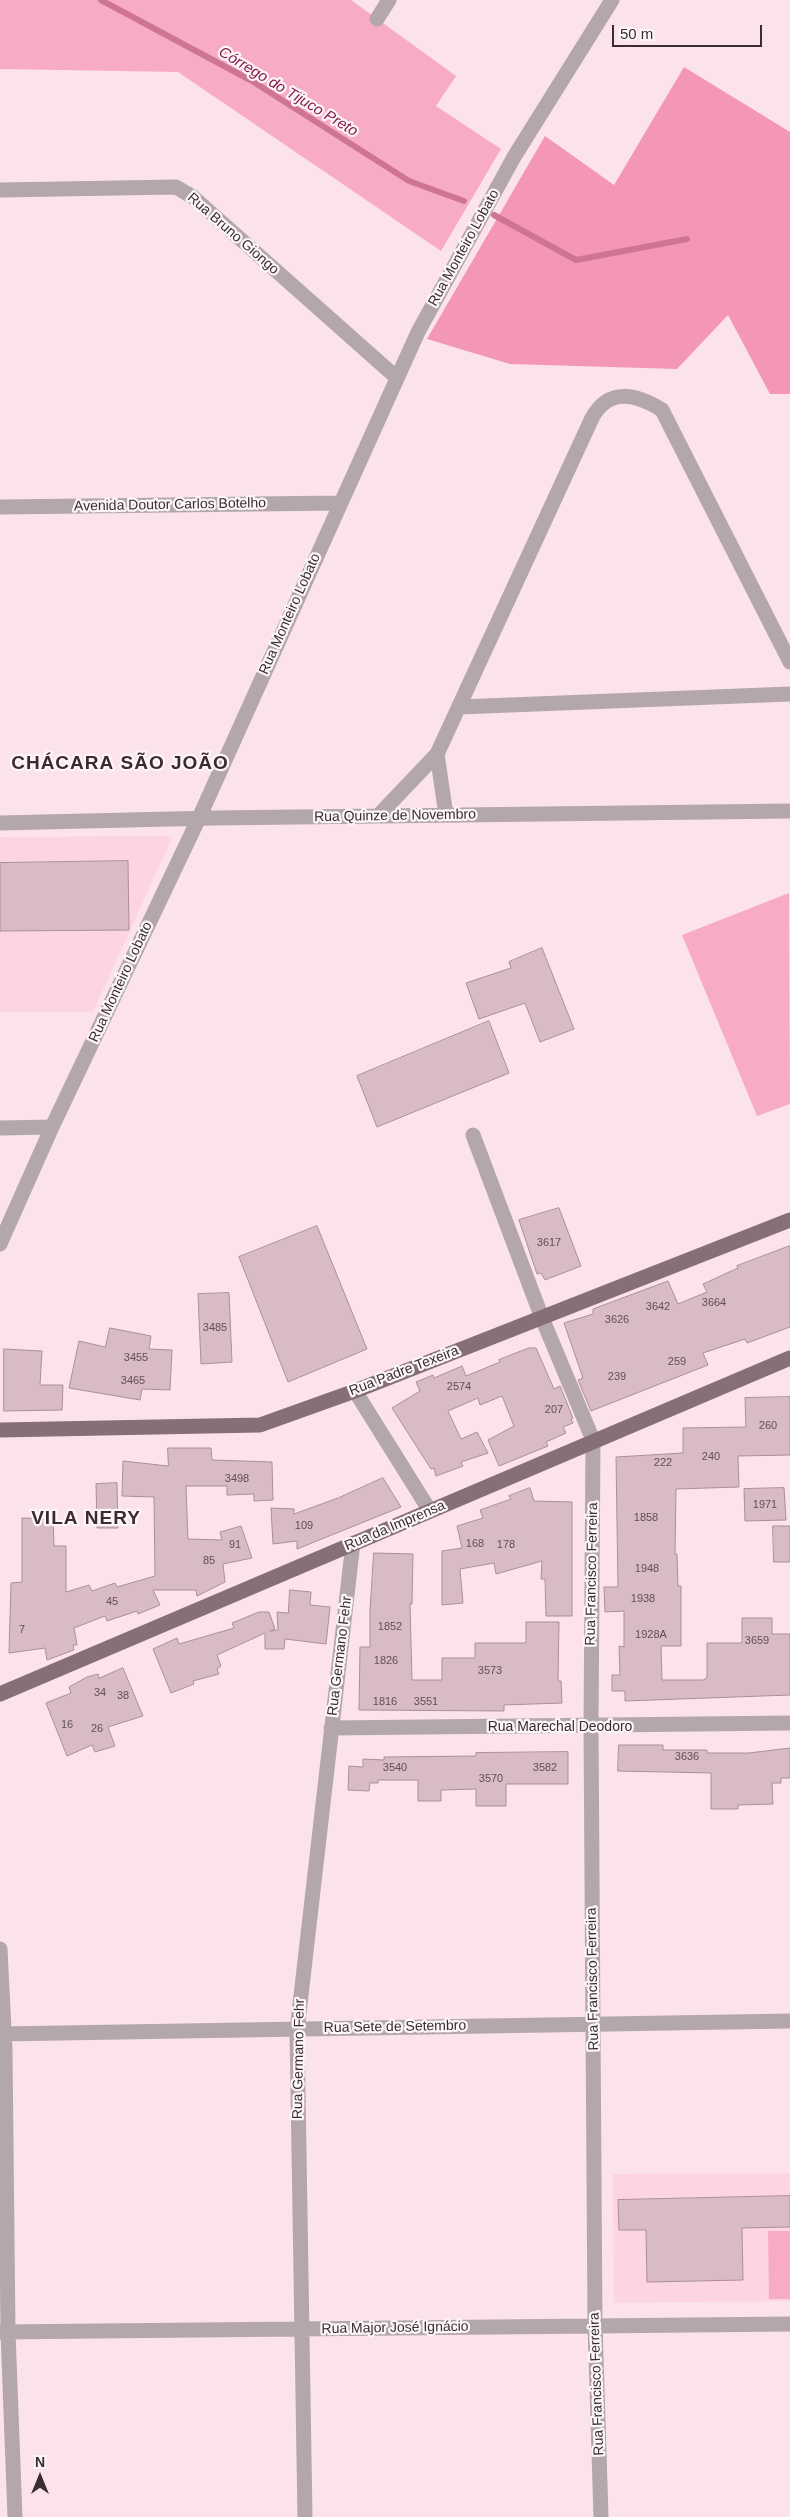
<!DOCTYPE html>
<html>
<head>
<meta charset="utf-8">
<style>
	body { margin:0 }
	#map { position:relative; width:790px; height:2517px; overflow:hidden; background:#fce3ea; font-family:Arial,sans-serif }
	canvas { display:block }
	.north { position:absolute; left:15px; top:2452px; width:50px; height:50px; -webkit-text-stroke:4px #fcf6f8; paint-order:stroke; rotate:0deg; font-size:14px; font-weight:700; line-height:20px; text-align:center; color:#392d30 }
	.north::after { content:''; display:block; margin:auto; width:18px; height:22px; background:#392d30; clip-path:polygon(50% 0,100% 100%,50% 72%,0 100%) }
	.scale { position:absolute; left:612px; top:25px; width:150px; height:22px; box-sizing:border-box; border:2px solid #392d30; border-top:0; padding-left:6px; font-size:15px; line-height:18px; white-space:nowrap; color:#392d30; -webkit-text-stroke:4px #fcf6f8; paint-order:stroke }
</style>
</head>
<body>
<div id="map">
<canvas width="790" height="2517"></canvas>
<div class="north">N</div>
<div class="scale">50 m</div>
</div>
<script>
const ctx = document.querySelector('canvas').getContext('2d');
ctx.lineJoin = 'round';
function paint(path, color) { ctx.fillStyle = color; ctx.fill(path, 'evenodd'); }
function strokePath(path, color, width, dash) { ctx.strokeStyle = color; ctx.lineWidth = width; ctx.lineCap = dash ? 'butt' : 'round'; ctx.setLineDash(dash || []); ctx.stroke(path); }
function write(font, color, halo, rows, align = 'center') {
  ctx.font = font + ' Arial,sans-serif'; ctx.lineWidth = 4.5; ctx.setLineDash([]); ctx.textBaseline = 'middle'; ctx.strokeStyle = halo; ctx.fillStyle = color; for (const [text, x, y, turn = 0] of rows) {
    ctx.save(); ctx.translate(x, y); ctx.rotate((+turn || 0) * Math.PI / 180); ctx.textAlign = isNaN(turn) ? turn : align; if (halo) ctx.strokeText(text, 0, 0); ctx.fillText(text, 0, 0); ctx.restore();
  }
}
paint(new Path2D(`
	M 170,836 L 172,838 L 93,1012 L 0,1012 L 0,837 Z
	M 790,2173 L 790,2301 L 614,2303 L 613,2174 Z`), '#fcd5e0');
paint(new Path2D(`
	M 0,0 L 351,0 L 456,76 L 436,106 L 501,149 L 441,251 L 178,72 L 0,69 Z
	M 789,893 L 790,1104 L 757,1116 L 682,935 Z
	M 768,2231 L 790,2231 L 790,2299 L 769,2299 Z`), '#f8acc4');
paint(new Path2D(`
	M 684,67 L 790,132 L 790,394 L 770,394 L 728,315 L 677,369 L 510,364 L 427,339 L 545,136 L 614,185 Z`), '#f496b5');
strokePath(new Path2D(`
	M 101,0 L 252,81 L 409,181 L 464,201
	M 494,215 L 576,260 L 687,239`), '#cf7594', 6);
const building = new Path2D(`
	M 128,861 L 129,930 L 0,931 L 0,863 Z
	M 542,948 L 574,1029 L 540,1042 L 525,1003 L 479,1019 L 466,983 L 511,968 L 509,962 Z
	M 489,1021 L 509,1073 L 377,1127 L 357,1076 Z
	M 559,1208 L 581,1266 L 545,1280 L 541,1273 L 537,1274 L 519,1220 Z
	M 317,1226 L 367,1349 L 288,1382 L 239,1257 Z
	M 790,1246 L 790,1327 L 747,1343 L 745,1339 L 703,1353 L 708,1365 L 591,1411 L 578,1380 L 583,1378 L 564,1323 L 593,1314 L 593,1309 L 668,1281 L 678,1304 L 707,1292 L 703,1284 L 738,1268 L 737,1266 Z
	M 229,1293 L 232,1362 L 201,1364 L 198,1294 Z
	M 110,1328 L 151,1336 L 149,1349 L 172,1350 L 170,1390 L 142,1389 L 140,1400 L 69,1388 L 79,1341 L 105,1347 Z
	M 529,1348 L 536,1348 L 554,1389 L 560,1386 L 573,1418 L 571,1419 L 573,1423 L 563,1427 L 566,1433 L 546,1442 L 548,1446 L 499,1466 L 488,1440 L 514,1426 L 502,1396 L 480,1405 L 478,1398 L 448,1411 L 461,1439 L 477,1432 L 488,1453 L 461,1462 L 463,1466 L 436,1476 L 434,1468 L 431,1469 L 392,1408 L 420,1391 L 416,1382 L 433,1375 L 434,1378 L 462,1366 L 466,1376 L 500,1362 L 499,1360 Z
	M 4,1349 L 42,1351 L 40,1385 L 63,1385 L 62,1410 L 4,1411 Z
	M 790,1397 L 790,1455 L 738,1456 L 739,1487 L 676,1489 L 675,1554 L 677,1554 L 678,1586 L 681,1586 L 681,1646 L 661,1646 L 662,1680 L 703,1680 L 707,1678 L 707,1643 L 742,1643 L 742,1618 L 772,1618 L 772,1634 L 790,1634 L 790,1695 L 625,1701 L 625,1691 L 612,1691 L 612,1675 L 620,1675 L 619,1646 L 624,1647 L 624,1611 L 605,1612 L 604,1587 L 618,1587 L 616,1457 L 683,1453 L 683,1428 L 746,1427 L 745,1398 Z
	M 168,1448 L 211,1448 L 212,1460 L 272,1462 L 273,1500 L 254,1501 L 254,1494 L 227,1495 L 227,1486 L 186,1486 L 188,1539 L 222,1540 L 220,1532 L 241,1526 L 252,1558 L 223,1564 L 225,1582 L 197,1596 L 196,1590 L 153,1590 L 160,1605 L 138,1614 L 137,1611 L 107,1621 L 105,1616 L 74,1628 L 77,1645 L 73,1645 L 74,1650 L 47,1660 L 45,1648 L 9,1653 L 11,1583 L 22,1582 L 22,1518 L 53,1519 L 54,1546 L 66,1546 L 66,1592 L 89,1585 L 92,1591 L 115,1583 L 117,1587 L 155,1576 L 154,1497 L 122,1496 L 123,1461 L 168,1466 Z
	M 383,1478 L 401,1507 L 297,1549 L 297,1541 L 273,1544 L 271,1508 L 294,1509 L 294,1514 L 338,1498 Z
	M 117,1483 L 118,1528 L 97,1528 L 96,1484 Z
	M 530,1488 L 534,1501 L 572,1502 L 572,1616 L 546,1616 L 545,1579 L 541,1579 L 542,1561 L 496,1574 L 494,1563 L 460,1569 L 463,1603 L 442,1605 L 442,1551 L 462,1548 L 457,1526 L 483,1518 L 480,1510 L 511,1499 L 509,1496 Z
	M 784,1488 L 786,1520 L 745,1521 L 744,1489 Z
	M 773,1526 L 790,1526 L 790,1562 L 774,1562 Z
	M 374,1553 L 413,1554 L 412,1604 L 410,1604 L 412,1680 L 442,1680 L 442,1658 L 475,1658 L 475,1643 L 526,1643 L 526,1622 L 559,1622 L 558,1681 L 561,1681 L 562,1703 L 504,1705 L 504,1711 L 359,1710 L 360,1647 L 370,1647 L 370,1611 Z
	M 290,1590 L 311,1592 L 310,1605 L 330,1607 L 326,1644 L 285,1639 L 284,1649 L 265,1649 L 265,1633 L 217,1655 L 221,1666 L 217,1669 L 219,1674 L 193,1681 L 194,1684 L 171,1693 L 153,1649 L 177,1638 L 179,1644 L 234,1628 L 232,1623 L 259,1612 L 269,1612 L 275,1629 L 270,1631 L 278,1630 L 277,1612 L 288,1613 Z
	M 123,1668 L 143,1716 L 108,1727 L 115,1746 L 95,1752 L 92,1745 L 67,1756 L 46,1703 L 71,1693 L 69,1687 L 87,1677 L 98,1674 L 99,1678 Z
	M 619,1745 L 663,1745 L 663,1750 L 707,1750 L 707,1753 L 749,1753 L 790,1748 L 790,1778 L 781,1778 L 781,1783 L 772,1783 L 773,1804 L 738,1805 L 738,1809 L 711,1809 L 711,1773 L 618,1771 Z
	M 568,1752 L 568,1784 L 506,1784 L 506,1806 L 476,1806 L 476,1789 L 441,1790 L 441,1801 L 418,1801 L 418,1780 L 378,1780 L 378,1783 L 370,1783 L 369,1791 L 348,1790 L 349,1766 L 363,1767 L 363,1759 L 384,1760 L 384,1757 L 476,1756 L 476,1753 Z
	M 790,2196 L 790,2227 L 742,2228 L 743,2280 L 647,2282 L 646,2230 L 619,2230 L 618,2200 Z`);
paint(building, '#d8bbc3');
strokePath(building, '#ab8f97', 1);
strokePath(new Path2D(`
	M 377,19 L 389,0
	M 0,190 L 176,187 L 193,197 L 397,378
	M 0,507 L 340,503
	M 459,707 L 790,694
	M 437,754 L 446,815
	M 378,816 L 437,754 L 592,418 C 609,387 636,394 662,410 L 790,662
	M 0,823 L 214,818 L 790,811
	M 0,1128 L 52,1127
	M 473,1135 L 542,1318 L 593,1440 L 591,1727 L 595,2325 L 601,2517
	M 0,1244 L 52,1127 L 199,818 L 418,332 L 514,157 L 612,0
	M 355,1391 L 430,1511
	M 331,1728 L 790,1723
	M 0,1949 L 5,2050 L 8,2332 L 15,2517
	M 0,2034 L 790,2021
	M 0,2332 L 790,2324
	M 305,2517 L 297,2030 L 353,1543`), '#b4a7aa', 15);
strokePath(new Path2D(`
	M 0,1430 L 260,1425 L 355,1391 L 790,1220
	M 0,1694 L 790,1358`), '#866f75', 15);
write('11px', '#615055', null, [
	["3617",549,1243],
	["3664",714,1303],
	["3642",658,1307],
	["3626",617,1320],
	["3485",215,1328],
	["3455",136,1358],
	["259",677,1362],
	["239",617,1377],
	["3465",133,1381],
	["2574",459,1387],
	["207",554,1410],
	["260",768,1426],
	["240",711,1457],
	["222",663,1463],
	["3498",237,1479],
	["1971",765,1505],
	["1858",646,1518],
	["109",304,1526],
	["168",475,1544],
	["91",235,1545],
	["178",506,1545],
	["85",209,1561],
	["1948",647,1569],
	["1938",643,1599],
	["45",112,1602],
	["1852",390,1627],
	["7",22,1630],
	["1928A",651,1635],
	["3659",757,1641],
	["1826",386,1661],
	["3573",490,1671],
	["34",100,1693],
	["38",123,1696],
	["1816",385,1702],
	["3551",426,1702],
	["16",67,1725],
	["26",97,1729],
	["3636",687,1757],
	["3540",395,1768],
	["3582",545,1768],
	["3570",491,1779]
]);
write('14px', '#392d30', '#fcf6f8', [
	["Rua Bruno Giongo",233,234,41],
	["Rua Monteiro Lobato",464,248,-61],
	["Avenida Doutor Carlos Botelho",170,505,-1],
	["Rua Monteiro Lobato",290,614,-66],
	["Rua Quinze de Novembro",395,816,-1],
	["Rua Monteiro Lobato",121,982,-65],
	["Rua Padre Texeira",404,1371,-21],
	["Rua da Imprensa",395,1526,-23],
	["Rua Francisco Ferreira",592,1574,-89],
	["Rua Germano Fehr",340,1656,-83],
	["Rua Marechal Deodoro",560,1727],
	["Rua Francisco Ferreira",593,1979,-91],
	["Rua Sete de Setembro",395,2027,-1],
	["Rua Germano Fehr",299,2059,-89],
	["Rua Major José Ignácio",395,2328,-1],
	["Rua Francisco Ferreira",597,2384,-92]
]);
write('italic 15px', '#871a4b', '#fcf6f8', [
	["Córrego do Tijuco Preto",288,92,31]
]);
ctx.letterSpacing = '1px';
write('bold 19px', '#3f2930', '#fcf6f8', [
	["CHÁCARA SÃO JOÃO",120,764],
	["VILA NERY",86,1519]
]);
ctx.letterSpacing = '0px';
</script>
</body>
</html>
